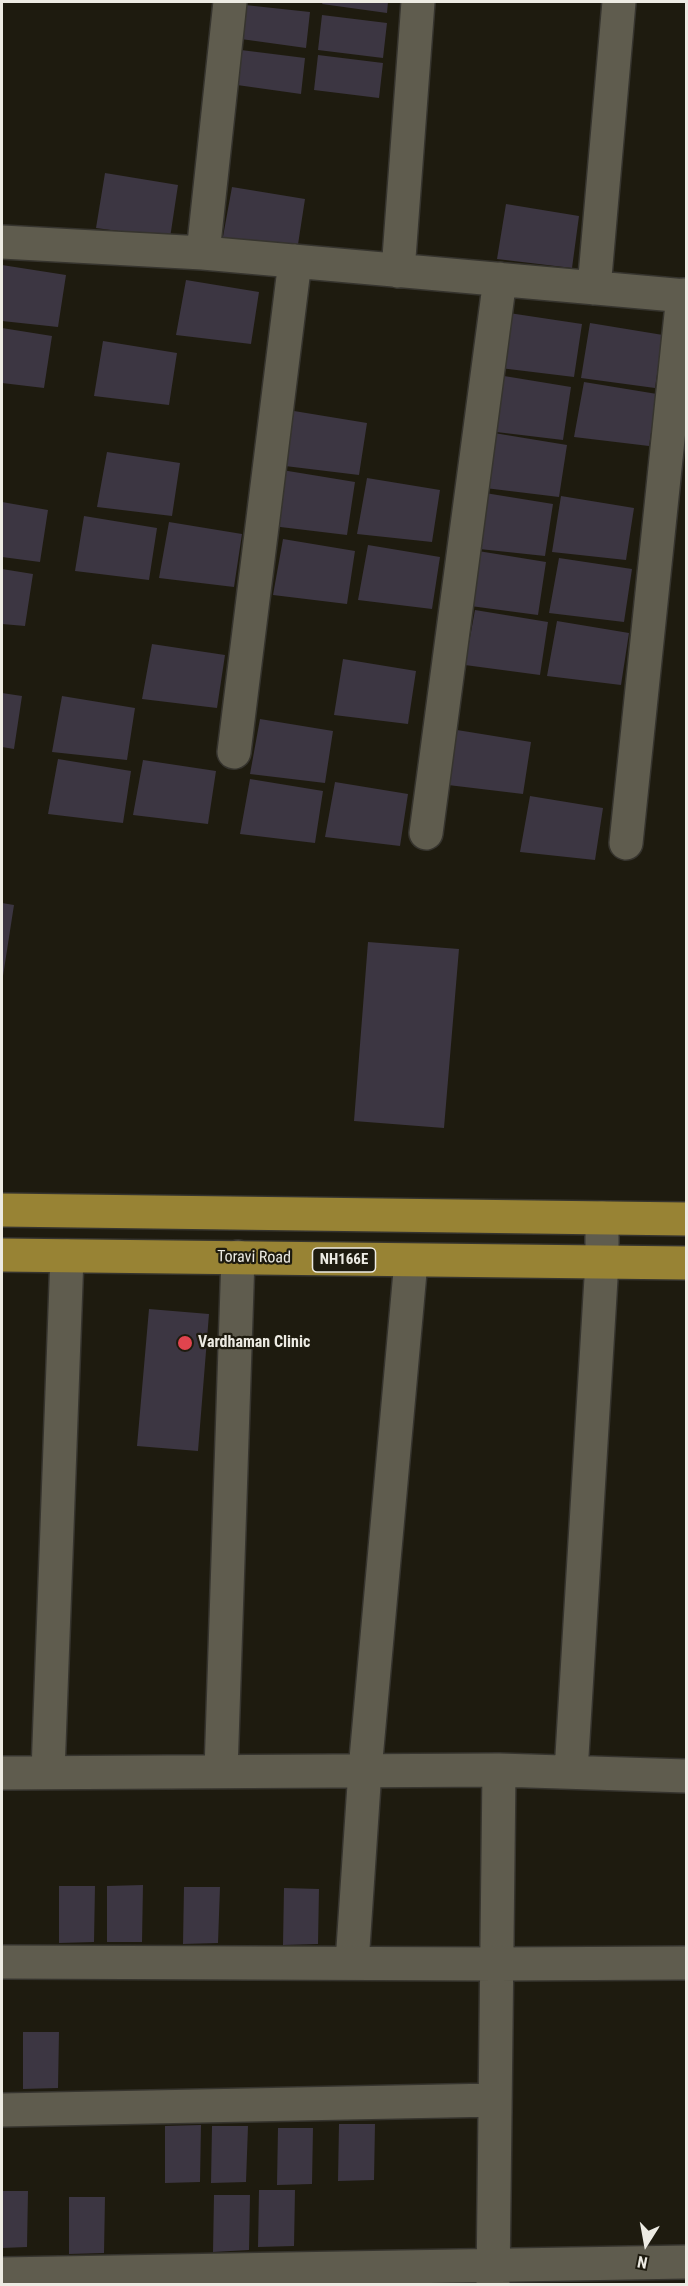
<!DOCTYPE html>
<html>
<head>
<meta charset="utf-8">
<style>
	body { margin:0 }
	#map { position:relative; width:688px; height:2286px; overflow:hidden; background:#1e1b0f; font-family:"Roboto Condensed",sans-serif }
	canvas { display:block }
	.frame { position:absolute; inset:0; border:3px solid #edebe3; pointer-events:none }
	.north { position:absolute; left:616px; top:2214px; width:60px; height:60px; -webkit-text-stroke:4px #1e1b0f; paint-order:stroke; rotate:191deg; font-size:16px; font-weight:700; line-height:24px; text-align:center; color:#edebe3 }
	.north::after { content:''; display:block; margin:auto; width:21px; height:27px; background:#edebe3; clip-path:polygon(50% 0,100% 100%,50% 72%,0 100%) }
</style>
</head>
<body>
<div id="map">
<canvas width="688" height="2286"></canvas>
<div class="frame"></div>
<div class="north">N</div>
</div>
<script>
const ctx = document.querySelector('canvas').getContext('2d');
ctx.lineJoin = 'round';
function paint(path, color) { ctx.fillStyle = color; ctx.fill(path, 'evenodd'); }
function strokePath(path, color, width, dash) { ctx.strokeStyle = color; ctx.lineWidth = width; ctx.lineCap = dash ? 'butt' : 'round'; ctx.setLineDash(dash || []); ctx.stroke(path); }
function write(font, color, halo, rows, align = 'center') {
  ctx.font = font + ' "Roboto Condensed",sans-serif'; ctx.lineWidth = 4.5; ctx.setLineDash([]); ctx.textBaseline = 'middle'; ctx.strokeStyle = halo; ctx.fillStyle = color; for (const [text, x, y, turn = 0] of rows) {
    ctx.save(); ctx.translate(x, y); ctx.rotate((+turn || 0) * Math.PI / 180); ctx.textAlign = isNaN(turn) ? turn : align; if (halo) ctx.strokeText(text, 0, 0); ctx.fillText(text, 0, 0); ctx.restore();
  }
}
paint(new Path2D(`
	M 323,2 L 388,2 L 387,13 L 322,4 Z
	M 245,5 L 310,12 L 306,48 L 241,39 Z
	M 322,15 L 387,23 L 383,58 L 318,50 Z
	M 241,50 L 305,58 L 301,94 L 237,85 Z
	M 318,55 L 383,63 L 379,98 L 314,90 Z
	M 105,173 L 178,185 L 170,238 L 96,228 Z
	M 232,187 L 305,199 L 297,251 L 222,242 Z
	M 506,204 L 579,216 L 572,268 L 497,259 Z
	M 2,265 L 66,275 L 58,327 L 2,321 Z
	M 186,280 L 259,292 L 251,344 L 176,335 Z
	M 509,313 L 582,324 L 574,377 L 500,368 Z
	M 590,323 L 663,335 L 655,388 L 581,378 Z
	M 2,328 L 52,336 L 44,388 L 2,383 Z
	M 103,341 L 177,353 L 169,405 L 94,396 Z
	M 498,375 L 571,387 L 563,440 L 488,431 Z
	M 584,382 L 657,394 L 649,446 L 574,437 Z
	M 294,411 L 367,423 L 359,475 L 285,466 Z
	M 494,433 L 567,445 L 559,497 L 485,488 Z
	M 107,452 L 180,463 L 172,516 L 97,507 Z
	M 282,470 L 355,482 L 347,535 L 272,526 Z
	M 367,478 L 440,490 L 432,542 L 357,534 Z
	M 479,492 L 553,504 L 545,556 L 470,548 Z
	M 561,496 L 634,508 L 626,560 L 552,552 Z
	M 2,502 L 48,510 L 40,562 L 2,557 Z
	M 84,516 L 157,528 L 149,580 L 75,571 Z
	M 169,522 L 242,534 L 234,587 L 159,578 Z
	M 283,539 L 355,551 L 347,604 L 273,595 Z
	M 368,545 L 440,557 L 432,609 L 358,600 Z
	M 472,550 L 546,562 L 538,615 L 463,605 Z
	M 559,558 L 632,569 L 624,622 L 549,613 Z
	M 2,569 L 33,574 L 25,626 L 2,624 Z
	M 475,610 L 548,622 L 540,675 L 465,665 Z
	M 557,621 L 629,633 L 621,685 L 547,676 Z
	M 152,644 L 225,655 L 217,708 L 142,699 Z
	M 343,659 L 416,671 L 408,724 L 334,715 Z
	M 2,693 L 22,696 L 14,749 L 2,747 Z
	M 62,696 L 135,708 L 127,760 L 52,752 Z
	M 260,719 L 333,731 L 325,783 L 250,774 Z
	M 457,730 L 531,742 L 523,794 L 448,785 Z
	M 58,759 L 131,771 L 123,823 L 48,814 Z
	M 143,760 L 216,771 L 208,824 L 133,815 Z
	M 250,779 L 323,791 L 315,843 L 240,834 Z
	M 335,782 L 408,794 L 400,846 L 325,837 Z
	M 530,796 L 603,808 L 595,860 L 520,852 Z
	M 2,903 L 14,905 L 3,976 L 2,976 Z
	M 368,942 L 459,949 L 444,1128 L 354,1121 Z
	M 149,1309 L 209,1314 L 198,1451 L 137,1446 Z
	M 143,1885 L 142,1942 L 107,1942 L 107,1886 Z
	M 59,1886 L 95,1886 L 94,1942 L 59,1943 Z
	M 184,1887 L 220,1887 L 218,1943 L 183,1944 Z
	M 284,1888 L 319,1889 L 318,1944 L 283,1945 Z
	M 23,2032 L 59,2032 L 58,2088 L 23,2089 Z
	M 339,2124 L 375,2124 L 374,2180 L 338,2181 Z
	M 201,2125 L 200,2182 L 165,2183 L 165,2126 Z
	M 212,2126 L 248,2126 L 246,2182 L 211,2183 Z
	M 278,2128 L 313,2128 L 312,2184 L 277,2185 Z
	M 259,2190 L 295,2190 L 294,2246 L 258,2247 Z
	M 2,2191 L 28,2191 L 27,2247 L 2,2248 Z
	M 214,2195 L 250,2195 L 249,2250 L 213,2252 Z
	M 69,2197 L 105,2197 L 104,2253 L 69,2254 Z`), '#3c3642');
const minor = new Path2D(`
	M 2,242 L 203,253 L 686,296
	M 203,253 L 230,2
	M 398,271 L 418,2
	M 594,288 L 619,2
	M 234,752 L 295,261
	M 426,833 L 500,279
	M 626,843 L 683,295
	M 221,1771 L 238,1257
	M 48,1772 L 67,1256
	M 571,1772 L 602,1262 L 602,1218
	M 2,1773 L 499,1770 L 686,1776
	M 2,1962 L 497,1964 L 686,1963
	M 352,1963 L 365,1770 L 411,1261
	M 2,2110 L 495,2100
	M 2,2274 L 686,2262
	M 493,2284 L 499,1770`);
const highway = new Path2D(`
	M 2,1210 L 686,1219
	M 2,1255 L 686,1263`);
strokePath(minor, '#36342e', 36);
strokePath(highway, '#36342e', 36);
strokePath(minor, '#5f5c4e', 33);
strokePath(highway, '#988334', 33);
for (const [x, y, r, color] of [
	[185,1343,8,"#e0444e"]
]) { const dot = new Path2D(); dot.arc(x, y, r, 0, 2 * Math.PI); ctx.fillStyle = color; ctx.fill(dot); strokePath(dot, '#1e1b0f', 2); }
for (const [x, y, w] of [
	[344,1260,63]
]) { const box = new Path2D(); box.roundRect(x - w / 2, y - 12, w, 24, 4.5); ctx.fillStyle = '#1e1b0f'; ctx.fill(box); strokePath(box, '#edebe3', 1.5); }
write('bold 15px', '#edebe3', null, [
	["NH166E",344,1260]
]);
write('16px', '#edebe3', '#1e1b0f', [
	["Toravi Road",254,1258,1]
]);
write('bold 16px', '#edebe3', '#1e1b0f', [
	["Vardhaman Clinic",198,1343]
], 'left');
</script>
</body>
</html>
